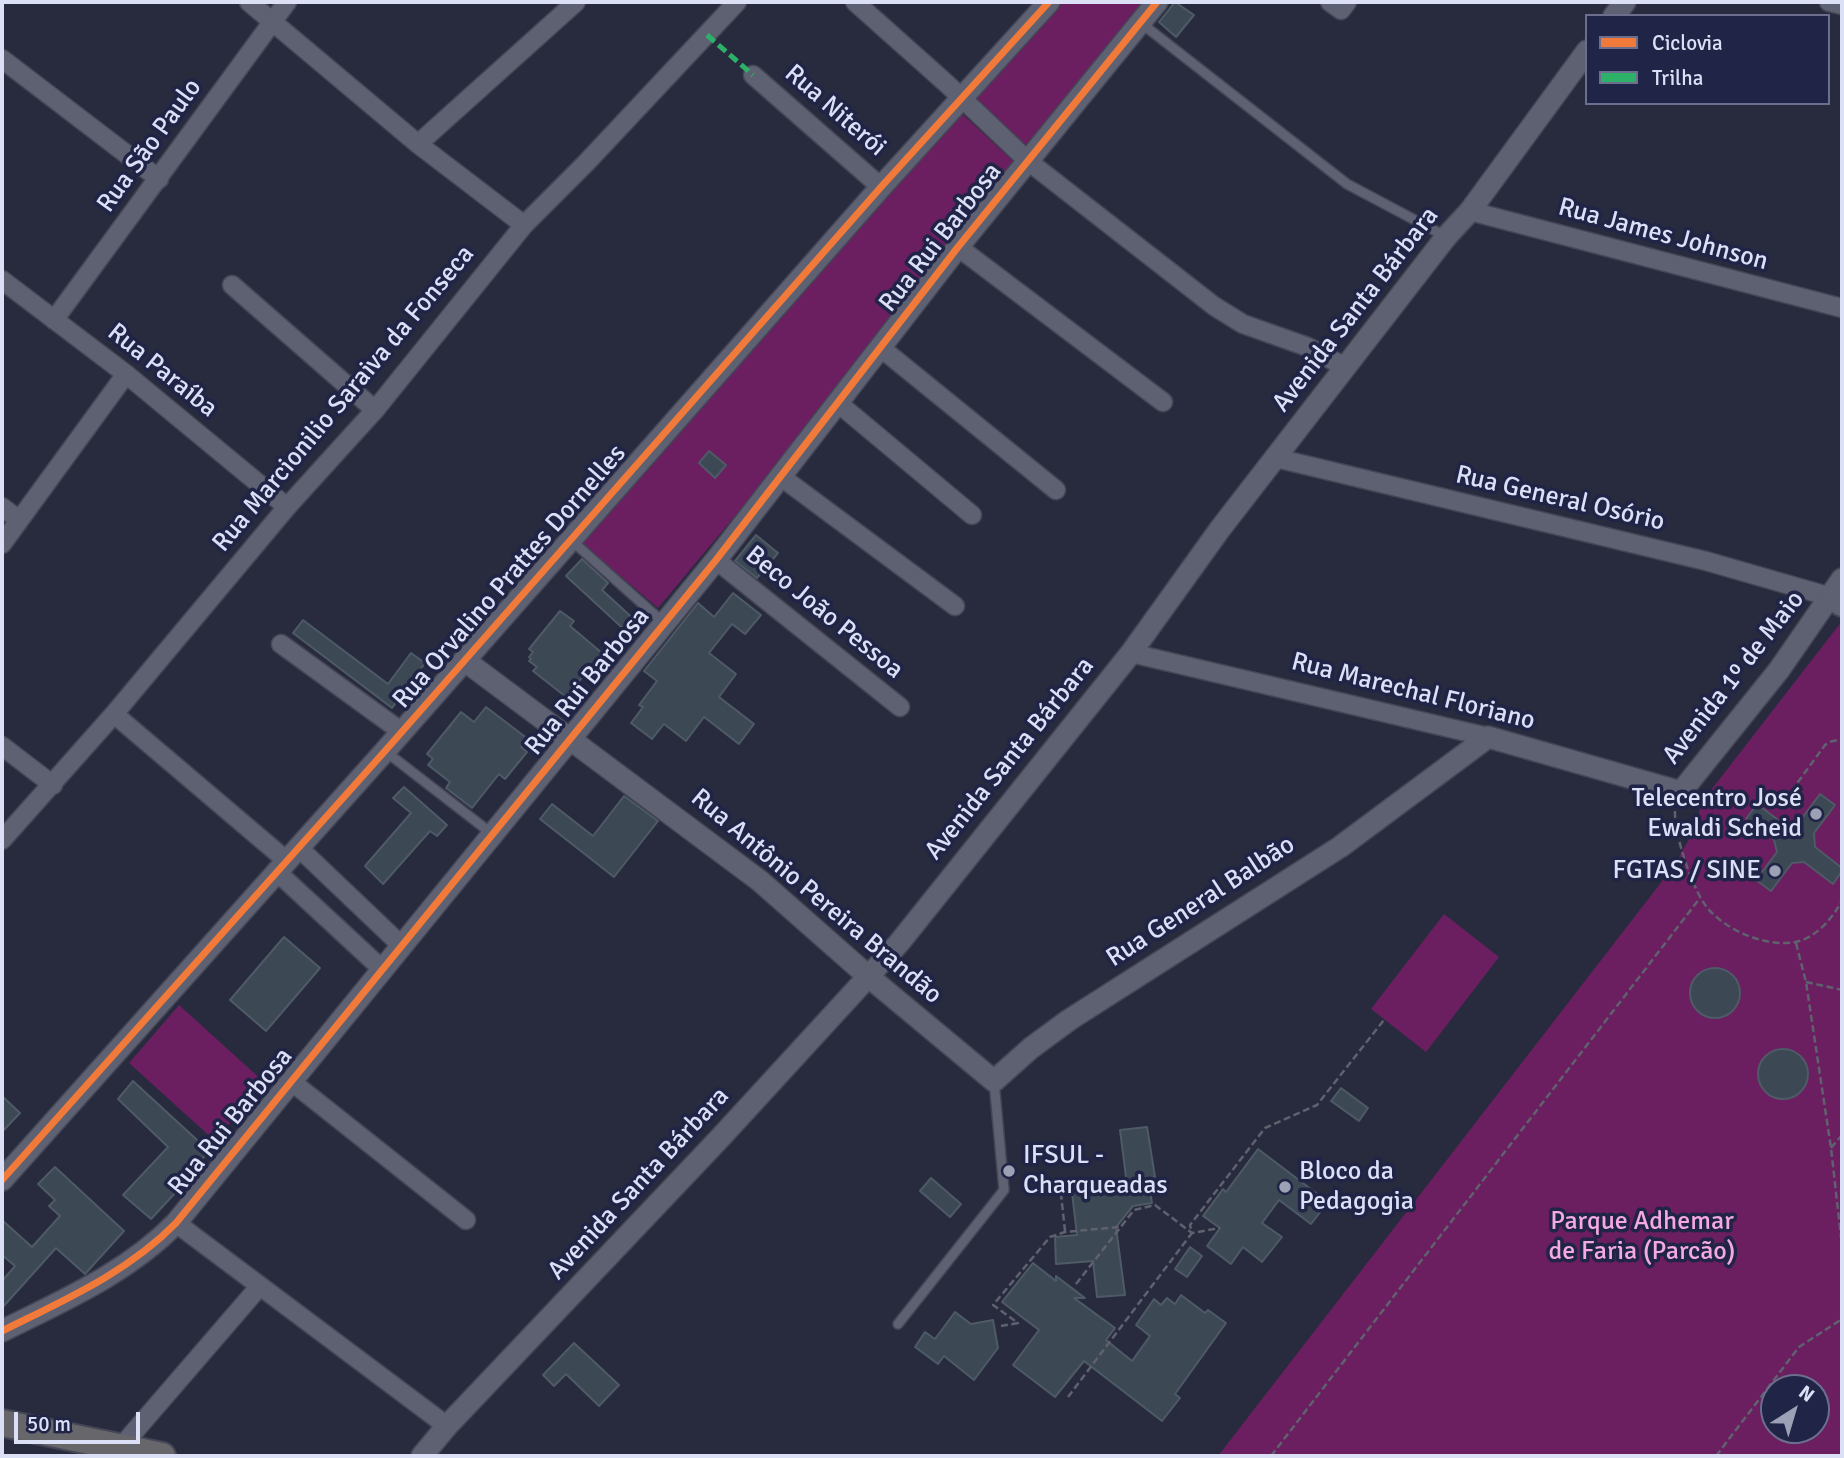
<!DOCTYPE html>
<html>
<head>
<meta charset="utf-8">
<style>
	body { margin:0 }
	#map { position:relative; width:1844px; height:1458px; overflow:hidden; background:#282b3e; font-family:Signika,sans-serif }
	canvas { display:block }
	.frame { position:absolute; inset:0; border:4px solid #dce0f7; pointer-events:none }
	.legend { position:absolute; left:1585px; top:14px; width:245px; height:91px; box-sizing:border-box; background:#202446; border:2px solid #6b6f8d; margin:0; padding:9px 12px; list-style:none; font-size:21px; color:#dce0f7 }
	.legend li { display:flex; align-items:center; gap:14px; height:35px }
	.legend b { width:35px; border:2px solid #6b6f8d }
	.north { position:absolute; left:1760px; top:1374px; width:70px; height:70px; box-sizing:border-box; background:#202446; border:2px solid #6b6f8d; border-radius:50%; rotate:37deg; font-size:19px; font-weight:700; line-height:28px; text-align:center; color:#dce0f7 }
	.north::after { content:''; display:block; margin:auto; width:24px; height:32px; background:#9da1b6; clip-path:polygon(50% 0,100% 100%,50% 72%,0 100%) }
	.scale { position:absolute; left:14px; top:1412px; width:126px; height:32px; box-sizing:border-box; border:4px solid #dce0f7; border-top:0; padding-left:9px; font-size:21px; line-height:24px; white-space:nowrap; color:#dce0f7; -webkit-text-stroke:5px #202446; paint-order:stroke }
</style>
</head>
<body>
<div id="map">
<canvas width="1844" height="1458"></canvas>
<div class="frame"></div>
<ul class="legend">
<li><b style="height:9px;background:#f17a3a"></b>Ciclovia</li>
<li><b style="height:9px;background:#2db169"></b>Trilha</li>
</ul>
<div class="north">N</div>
<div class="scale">50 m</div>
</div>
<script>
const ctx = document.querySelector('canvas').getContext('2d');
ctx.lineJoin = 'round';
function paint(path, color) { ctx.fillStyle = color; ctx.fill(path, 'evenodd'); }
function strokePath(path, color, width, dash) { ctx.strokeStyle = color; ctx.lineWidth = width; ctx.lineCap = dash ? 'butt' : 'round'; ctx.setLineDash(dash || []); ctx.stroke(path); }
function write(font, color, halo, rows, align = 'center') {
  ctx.font = font + ' Signika,sans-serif'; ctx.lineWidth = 7; ctx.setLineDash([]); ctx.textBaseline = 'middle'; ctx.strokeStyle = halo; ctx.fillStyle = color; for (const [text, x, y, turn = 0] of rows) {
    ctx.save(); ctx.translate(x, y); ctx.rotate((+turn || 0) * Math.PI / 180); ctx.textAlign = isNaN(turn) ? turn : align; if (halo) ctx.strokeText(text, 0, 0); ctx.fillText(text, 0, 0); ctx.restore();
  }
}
paint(new Path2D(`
	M 1057,2 L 1144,2 L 1027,148 L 973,97 Z
	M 959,111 L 1014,162 L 745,504 L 658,608 L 579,541 Z
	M 1842,621 L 1842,1456 L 1218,1456 L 1673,867 L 1696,827 L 1701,803 ZM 1774,1388 L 1816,1388 L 1816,1430 L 1774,1430 Z
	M 1444,914 L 1499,957 L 1426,1052 L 1371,1009 Z
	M 179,1005 L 264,1082 L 215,1141 L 129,1063 Z`), '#6b1e60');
const building = new Path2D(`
	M 1175,2 L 1194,15 L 1176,37 L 1159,22 Z
	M 709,451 L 726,465 L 715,478 L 699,463 Z
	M 756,535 L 778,553 L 757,578 L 735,561 Z
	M 582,559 L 608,583 L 602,590 L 638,623 L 629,634 L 566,576 Z
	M 733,593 L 761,615 L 745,634 L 732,624 L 709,653 L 736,674 L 719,697 L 754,724 L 739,744 L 704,717 L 686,741 L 664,724 L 652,739 L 631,723 L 643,707 L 639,705 L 657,681 L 644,671 L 698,603 L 714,617 Z
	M 560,611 L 574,621 L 570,626 L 602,653 L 566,697 L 533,671 L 537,667 L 529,661 L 531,659 L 529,657 L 533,652 L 529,649 Z
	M 303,620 L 388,684 L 411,653 L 425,663 L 392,708 L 293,633 Z
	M 486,707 L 528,739 L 521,747 L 527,752 L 505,779 L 499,774 L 472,808 L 446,788 L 450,782 L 428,765 L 433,759 L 427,754 L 461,712 L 474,722 Z
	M 404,787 L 447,825 L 437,836 L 430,831 L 383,884 L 365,866 L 411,813 L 393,798 Z
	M 1820,794 L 1835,805 L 1814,833 L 1815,847 L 1842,868 L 1842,871 L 1833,884 L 1804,862 L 1792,863 L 1771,891 L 1756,880 L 1777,852 L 1774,840 L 1746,819 L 1757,804 L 1785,825 L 1799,822 Z
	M 624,796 L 658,821 L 614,877 L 540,819 L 552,804 L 593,836 Z
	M 284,937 L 320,968 L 266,1031 L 230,1000 Z
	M1690 993a25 25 0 1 1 50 0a25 25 0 1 1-50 0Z
	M1758 1074a25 25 0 1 1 50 0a25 25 0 1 1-50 0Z
	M 133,1081 L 209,1151 L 188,1175 L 190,1177 L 151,1219 L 123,1195 L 168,1147 L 118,1099 Z
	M 1341,1088 L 1368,1108 L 1359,1121 L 1331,1101 Z
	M 2,1096 L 20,1113 L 2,1132 Z
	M 1147,1127 L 1155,1177 L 1148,1178 L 1152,1203 L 1133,1206 L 1116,1227 L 1125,1295 L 1097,1297 L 1093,1261 L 1056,1264 L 1055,1237 L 1077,1235 L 1072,1193 L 1118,1189 L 1126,1177 L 1120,1130 Z
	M 1258,1149 L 1328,1202 L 1311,1224 L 1279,1200 L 1262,1223 L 1282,1237 L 1262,1262 L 1243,1247 L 1231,1264 L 1207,1246 L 1220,1228 L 1203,1216 L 1223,1189 L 1226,1192 Z
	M 55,1167 L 124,1231 L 85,1274 L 56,1248 L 2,1308 L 2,1281 L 15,1266 L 2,1255 L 2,1220 L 32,1247 L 60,1216 L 49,1206 L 55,1200 L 38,1184 Z
	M 931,1178 L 961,1204 L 950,1217 L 920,1191 Z
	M 1190,1247 L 1202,1256 L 1187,1277 L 1175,1269 Z
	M 1033,1263 L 1056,1281 L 1056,1276 L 1085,1298 L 1074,1298 L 1115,1328 L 1106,1340 L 1132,1361 L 1150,1336 L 1136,1325 L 1154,1299 L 1161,1305 L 1167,1298 L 1175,1304 L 1181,1295 L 1205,1313 L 1208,1310 L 1226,1323 L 1175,1394 L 1180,1398 L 1162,1421 L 1084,1361 L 1055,1397 L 1013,1365 L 1039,1330 L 1002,1302 Z
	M 955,1312 L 971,1324 L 993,1320 L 998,1348 L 974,1380 L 944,1356 L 938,1364 L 915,1347 L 925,1332 L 935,1339 Z
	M 574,1343 L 619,1385 L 599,1406 L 566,1374 L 554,1386 L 543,1375 Z`);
paint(building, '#3c4854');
strokePath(building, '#4e5a66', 2);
const service = new Path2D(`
	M 1141,23 L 1347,184 L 1445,236
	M 571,540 L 664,623
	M 385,751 L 491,833
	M 898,1324 L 1004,1190 L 994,1081`);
const minor = new Path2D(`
	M 249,2 L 418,144 L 524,225
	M 855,2 L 947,84 L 1028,161 L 1214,306 L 1243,324 L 1308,347 L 1345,367
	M 1330,2 L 1341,10 L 1347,2
	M 1829,2 L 1842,5
	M 2,59 L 159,179
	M 753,75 L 881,187
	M 418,144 L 576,2
	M 1470,211 L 1842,308
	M 958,247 L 1163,402
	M 2,280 L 126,374 L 287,507
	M 232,285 L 375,410
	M 54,320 L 287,2
	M 881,348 L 1056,490
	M 838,403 L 972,515
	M 1276,458 L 1706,561 L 1831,597
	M 780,476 L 955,606
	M 2,507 L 19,520
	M 2,544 L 126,374
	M 716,560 L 900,707
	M 281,644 L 402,732
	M 1131,653 L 1488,737
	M 114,714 L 287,861
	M 2,746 L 53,785
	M 2,840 L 114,714 L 287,507 L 375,410 L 524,225 L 586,163 L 737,2
	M 298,847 L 402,946
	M 276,871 L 383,970
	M 292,1082 L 466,1220
	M 176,1223 L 447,1426
	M 121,1447 L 259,1287`);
const tertiary = new Path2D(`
	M 1614,16 L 1625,2
	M 464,660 L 760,881 L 869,977 L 994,1081 L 1031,1048 L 1069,1020 L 1340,847 L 1488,737 L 1681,792 L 1779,670 L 1842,579
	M 2,1180 L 385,751 L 881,187 L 1049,2
	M 2,1331 C 64,1300 127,1273 176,1223 L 716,560 L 958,247 L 1157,2
	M 422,1456 L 447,1426 L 721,1137 L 899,943 L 1131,653 L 1220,529 L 1446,237 L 1470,211 L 1587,51`);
const secondary = new Path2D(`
	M 1831,597 L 1842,604`);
const primary = new Path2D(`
	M 2,1423 L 162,1456`);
strokePath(service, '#444656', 12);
strokePath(minor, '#444656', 21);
strokePath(tertiary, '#444656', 24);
strokePath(secondary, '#444656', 28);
strokePath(primary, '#444656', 30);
strokePath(new Path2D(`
	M 1779,808 L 1825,745 L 1829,742 L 1842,739
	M 1675,811 C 1674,835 1694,896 1711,912 C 1731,932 1766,947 1795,942 C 1815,939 1834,917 1842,900
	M 1796,943 L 1806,982 L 1831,1148 L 1842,1246
	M 1806,982 L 1842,990
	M 1831,1148 L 1842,1135
	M 1065,1231 L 1061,1194 L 1118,1189 L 1126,1177
	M 1076,1284 L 1134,1210 L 1155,1205 L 1192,1233 L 1220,1228
	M 1001,1326 L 1018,1323 L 993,1305 L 1050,1237 L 1065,1232 L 1119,1227
	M 1068,1397 L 1192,1233 L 1190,1225 L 1265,1128 L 1317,1105 L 1384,1020
	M 1271,1456 L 1700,898
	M 1716,1456 L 1799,1347 L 1842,1319`), '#5f616f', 2.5, [7, 3.5]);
strokePath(service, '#5e6171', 9);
strokePath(minor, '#5e6171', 18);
strokePath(tertiary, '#5e6171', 21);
strokePath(secondary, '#5e6171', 24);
strokePath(primary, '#67676b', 26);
strokePath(new Path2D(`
	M 707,35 L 753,75`), '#2db169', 5, [10, 5]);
strokePath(new Path2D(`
	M 2,1180 L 385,751 L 881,187 L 1049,2
	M 2,1331 C 64,1300 127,1273 176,1223 L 716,560 L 958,247 L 1157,2`), '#f17a3a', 7);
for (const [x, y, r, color] of [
	[1816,814,7,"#9da1b6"],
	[1775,871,7,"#9da1b6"],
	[1009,1171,7,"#9da1b6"],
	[1285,1187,7,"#9da1b6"]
]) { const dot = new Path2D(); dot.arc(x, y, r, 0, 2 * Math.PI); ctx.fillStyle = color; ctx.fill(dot); strokePath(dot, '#202446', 2.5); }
write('26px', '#dce0f7', '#202446', [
	["Rua Niterói",835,111,41],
	["Rua São Paulo",150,146,-54],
	["Rua James Johnson",1663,235,15],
	["Rua Rui Barbosa",941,238,-52],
	["Avenida Santa Bárbara",1356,310,-52],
	["Rua Paraíba",162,371,39],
	["Rua Marcionilio Saraiva da Fonseca",344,399,-50],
	["Rua General Osório",1560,499,13],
	["Rua Orvalino Prattes Dornelles",510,577,-49],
	["Beco João Pessoa",824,613,39],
	["Avenida 1º de Maio",1734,678,-52],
	["Rua Rui Barbosa",588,682,-51],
	["Rua Marechal Floriano",1413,692,14],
	["Avenida Santa Bárbara",1010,759,-51],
	["Rua Antônio Pereira Brandão",816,897,40],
	["Rua General Balbão",1201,902,-33],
	["Rua Rui Barbosa",231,1122,-51],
	["Avenida Santa Bárbara",639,1184,-47]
]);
write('26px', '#dce0f7', '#202446', [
	["Telecentro José",1802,799],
	["Ewaldi Scheid",1802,829],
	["FGTAS / SINE",1761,871],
	["IFSUL -",1023,1156,"left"],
	["Charqueadas",1023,1186,"left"],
	["Bloco da",1299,1172,"left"],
	["Pedagogia",1299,1202,"left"]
], 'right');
write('26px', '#f4a9e1', '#202446', [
	["Parque Adhemar",1642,1222],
	["de Faria (Parcão)",1642,1252]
]);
</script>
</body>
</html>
